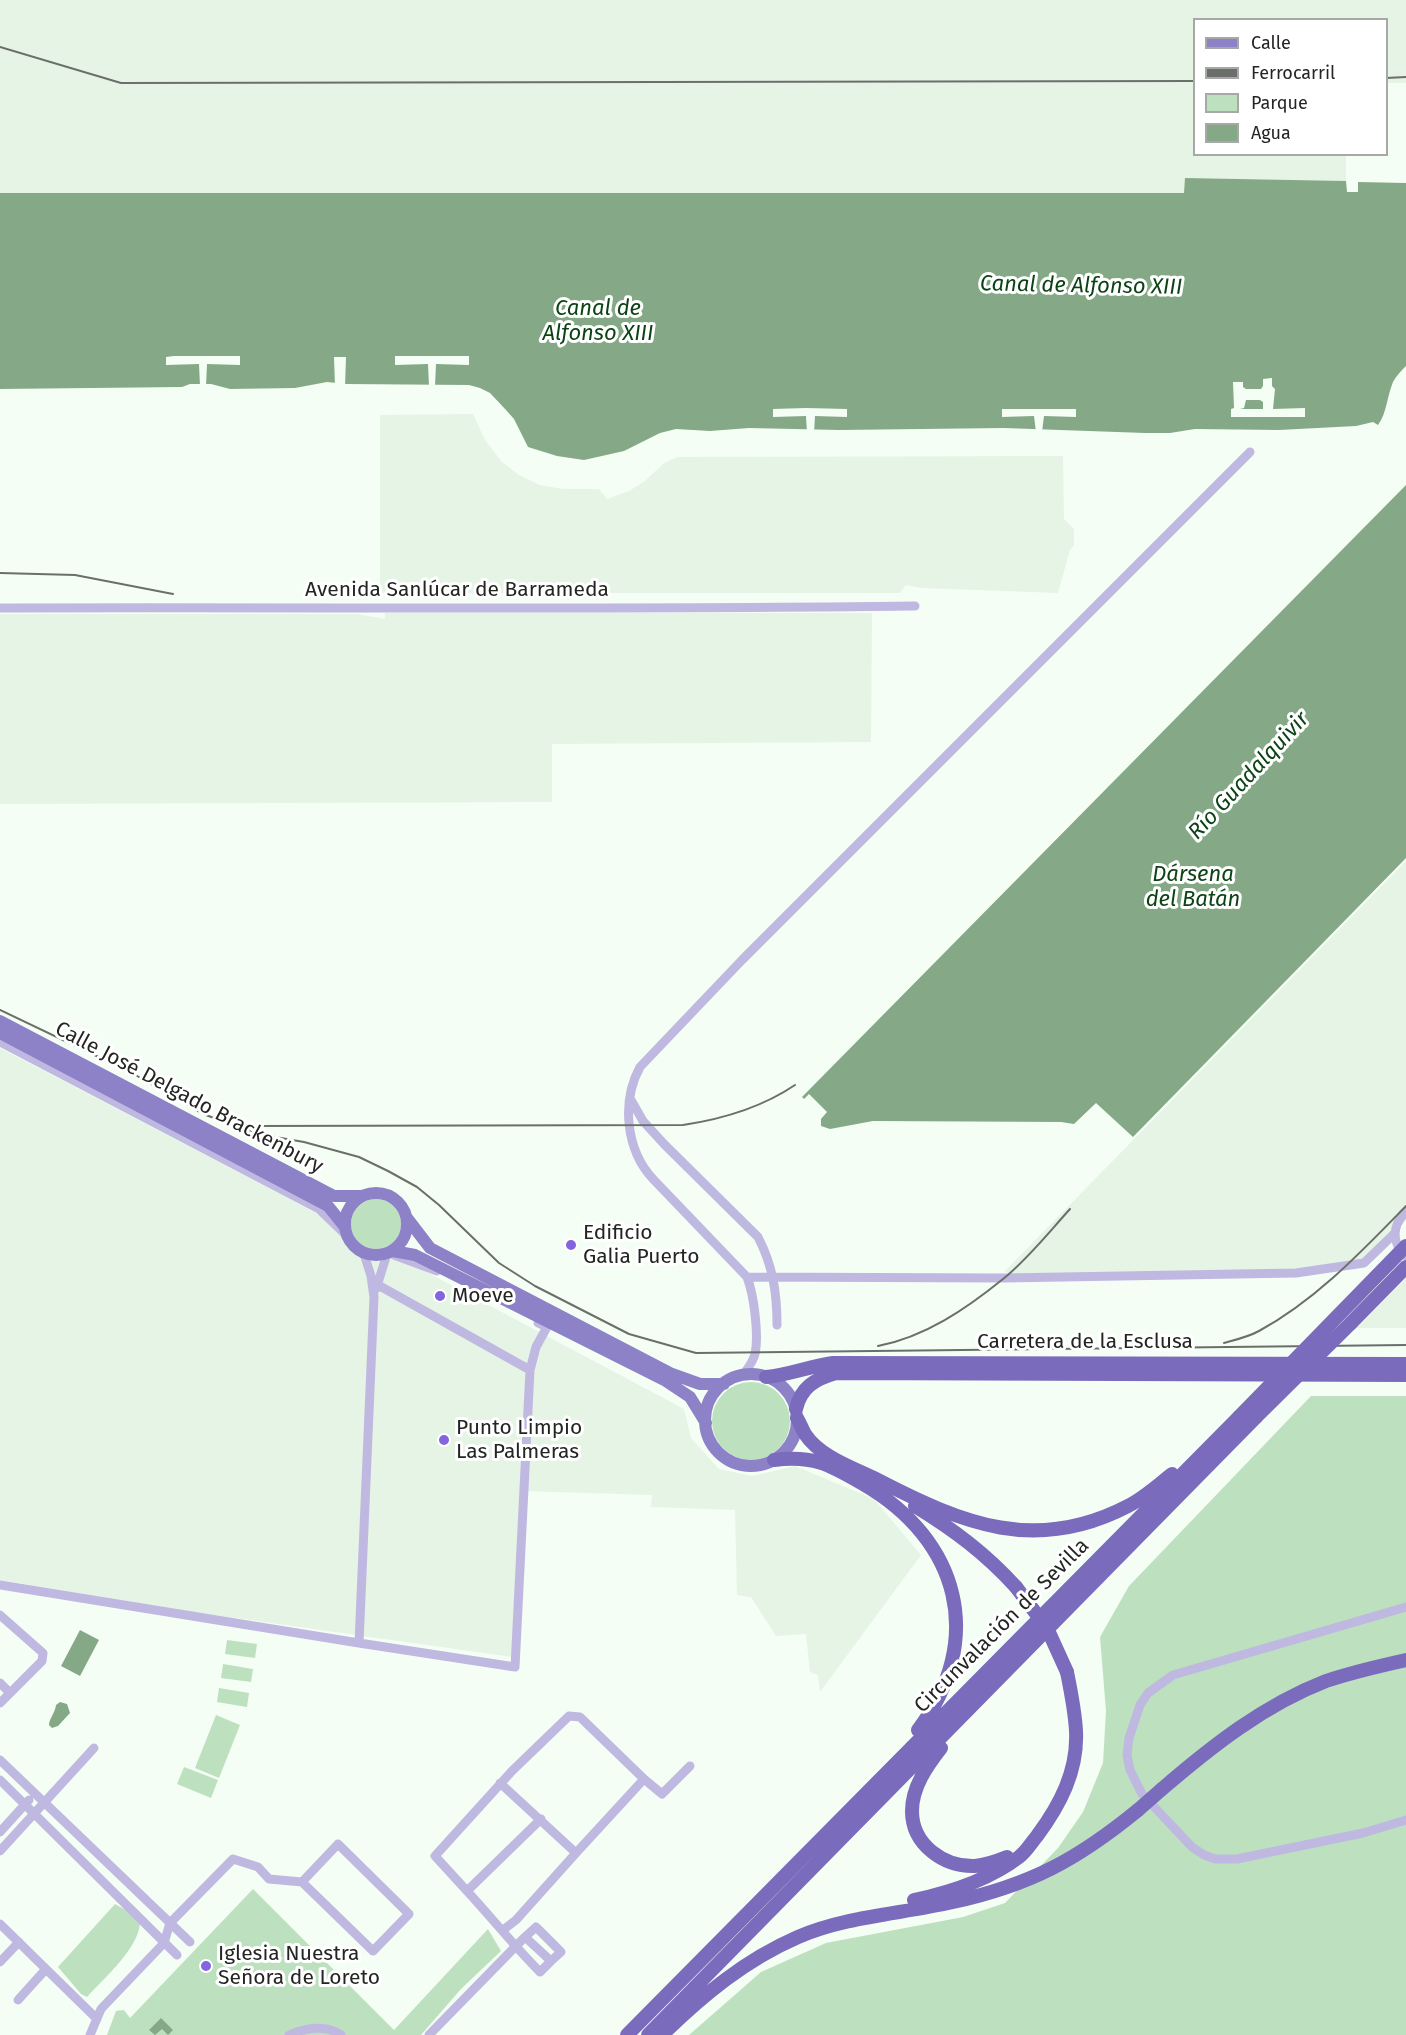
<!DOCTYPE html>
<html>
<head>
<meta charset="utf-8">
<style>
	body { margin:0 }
	#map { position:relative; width:1406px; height:2035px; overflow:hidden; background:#f5fef5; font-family:"Fira Sans",sans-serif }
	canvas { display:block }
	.legend { position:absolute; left:1193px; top:18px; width:195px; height:138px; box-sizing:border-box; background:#fff; border:2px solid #a7a8a7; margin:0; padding:8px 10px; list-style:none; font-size:18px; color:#222522 }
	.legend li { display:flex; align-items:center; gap:12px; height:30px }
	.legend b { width:30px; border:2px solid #a7a8a7 }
</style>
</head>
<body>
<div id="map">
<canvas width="1406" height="2035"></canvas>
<ul class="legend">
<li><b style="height:8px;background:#8d81c8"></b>Calle</li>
<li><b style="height:8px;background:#6a6f6a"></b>Ferrocarril</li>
<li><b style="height:16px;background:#bde1be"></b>Parque</li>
<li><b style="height:16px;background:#85a986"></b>Agua</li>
</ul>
</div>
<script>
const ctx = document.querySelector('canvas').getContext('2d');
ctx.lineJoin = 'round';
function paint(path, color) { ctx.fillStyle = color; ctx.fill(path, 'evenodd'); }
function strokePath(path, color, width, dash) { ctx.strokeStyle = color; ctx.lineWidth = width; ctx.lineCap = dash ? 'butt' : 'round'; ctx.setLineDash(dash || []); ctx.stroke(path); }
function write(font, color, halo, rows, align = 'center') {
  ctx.font = font + ' "Fira Sans",sans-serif'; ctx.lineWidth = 6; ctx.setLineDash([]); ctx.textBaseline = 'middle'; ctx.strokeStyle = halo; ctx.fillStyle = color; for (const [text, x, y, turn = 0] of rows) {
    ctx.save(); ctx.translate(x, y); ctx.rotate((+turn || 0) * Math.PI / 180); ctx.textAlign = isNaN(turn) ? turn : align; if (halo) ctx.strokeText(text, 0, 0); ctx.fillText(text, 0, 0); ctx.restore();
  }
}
paint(new Path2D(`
	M 0,0 L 1406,0 L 1406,83 L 1387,83 L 1386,20 L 1194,20 L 1194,154 L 1346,155 L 1346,181 L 1185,178 L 1185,193 L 0,193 Z
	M 473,414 L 485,440 L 502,462 L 519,475 L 540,485 L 563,489 L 599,489 L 607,499 L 629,491 L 645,481 L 664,463 L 677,457 L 1063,456 L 1064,519 L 1074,529 L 1074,545 L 1070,550 L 1058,593 L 922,588 L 906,585 L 900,593 L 380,593 L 380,415 Z
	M 385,613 L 872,613 L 871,742 L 552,744 L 552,802 L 0,804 L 0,614 L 357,614 L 385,619 Z
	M 1406,861 L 1406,1220 L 1366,1260 L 1299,1269 L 1010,1275 L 1005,1271 Z
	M 0,1048 L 265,1186 L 684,1409 L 691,1438 L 719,1469 L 752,1476 L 795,1466 L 874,1499 L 921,1555 L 820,1692 L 818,1675 L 810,1672 L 806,1634 L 776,1636 L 751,1597 L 737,1595 L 735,1510 L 651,1507 L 652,1495 L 521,1491 L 512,1657 L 193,1612 L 0,1580 Z
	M 1406,1278 L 1406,1328 L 1357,1328 Z`), '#e5f4e5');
paint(new Path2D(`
	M351 1224a25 25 0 1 1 50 0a25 25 0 1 1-50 0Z
	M712 1421a39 39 0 1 1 78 0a39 39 0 1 1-78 0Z
	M 1311,1396 L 1406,1396 L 1406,2035 L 689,2035 L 761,1972 L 826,1943 L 963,1917 L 1005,1903 L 1058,1848 L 1083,1812 L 1103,1763 L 1106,1711 L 1100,1637 L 1129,1586 Z
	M 227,1640 L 257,1644 L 255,1658 L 225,1654 Z
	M 223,1664 L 253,1669 L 251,1682 L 221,1678 Z
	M 219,1688 L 249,1693 L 247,1707 L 217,1702 Z
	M 216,1715 L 240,1725 L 219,1778 L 195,1768 Z
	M 184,1767 L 218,1780 L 211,1798 L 177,1784 Z
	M 253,1889 L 394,2030 L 488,1929 L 501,1951 L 461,1989 L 421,2035 L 107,2035 L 116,2011 L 124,2010 L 130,2018 Z
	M 115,1904 L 140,1918 C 143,1945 104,1978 87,1997 L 81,1994 L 58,1967 Z`), '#bde1be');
paint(new Path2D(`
	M 1185,178 L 1346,181 L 1347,192 L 1358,192 L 1358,182 L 1406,183 L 1406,366 C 1401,371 1396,376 1393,382 C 1387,396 1387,413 1378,425 L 1373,422 L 1356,426 L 1279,430 L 1195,429 L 1170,433 L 1145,433 L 1004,428 L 839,430 L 749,428 L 710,431 L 676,429 L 660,433 L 624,451 L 584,460 L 557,456 L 528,447 L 514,419 L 506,410 L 490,393 L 480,388 L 469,385 L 346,384 L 327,382 L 295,388 L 230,389 L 211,384 L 190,384 L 182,387 L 0,389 L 0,193 L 1184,193 Z
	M 1406,485 L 1406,858 L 1133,1137 L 1096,1103 L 1074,1124 L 1061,1122 L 873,1121 L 830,1129 L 821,1126 L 821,1119 L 827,1112 L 809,1094 L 804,1099 L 802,1097 Z
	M 80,1630 L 99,1640 L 80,1676 L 61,1666 Z
	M 60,1702 L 67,1704 L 70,1713 L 58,1726 L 52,1728 L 49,1725 C 49,1719 55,1713 56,1705 Z
	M 161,2018 L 173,2030 L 168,2035 L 162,2029 L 155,2035 L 149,2030 Z`), '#85a986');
paint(new Path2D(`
	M 174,356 L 240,356 L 240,365 L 207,364 L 206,386 L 200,386 L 199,364 L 166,365 L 166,357 Z
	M 395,356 L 469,356 L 469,365 L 436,364 L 435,386 L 429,386 L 428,364 L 395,365 Z
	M 334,357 L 346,357 L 345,387 L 335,386 Z
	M 1272,378 L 1272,386 L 1275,389 L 1273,409 L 1305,408 L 1305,417 L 1231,417 L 1231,409 L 1234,408 L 1233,382 L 1243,382 L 1243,387 L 1246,389 L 1261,389 L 1263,386 L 1263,379 ZM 1246,400 L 1260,400 L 1263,402 L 1263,409 L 1240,409 L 1244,408 Z
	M 806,408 L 847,409 L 847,417 L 815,416 L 814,433 L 807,433 L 806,416 L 773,417 L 773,409 Z
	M 1002,409 L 1076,409 L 1076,417 L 1044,416 L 1042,432 L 1036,432 L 1034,416 L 1002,417 Z`), '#f5fef5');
strokePath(new Path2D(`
	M 0,608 C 305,607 610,610 915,606
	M 0,1042 L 319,1209 L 346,1235
	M 631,1100 L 643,1121 L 664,1144 L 758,1237 C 773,1266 777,1293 777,1325
	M 1406,1212 C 1392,1225 1391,1243 1406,1256
	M 364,1254 L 371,1276 L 374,1297 L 359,1643 L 515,1667 L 530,1370 L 378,1285
	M 394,1255 L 437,1271
	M 747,1277 L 1004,1278 L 1296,1273 L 1364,1263 L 1395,1233
	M 376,1289 L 387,1254
	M 530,1370 L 536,1347 L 547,1327 L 538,1323
	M 743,1375 C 748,1368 753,1362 755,1354 C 759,1335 754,1295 747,1277 L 653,1179 C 626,1150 621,1102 640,1067 L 742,960 L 1250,452
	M 0,1585 L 359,1643
	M 1406,1607 L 1173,1675 L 1148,1693 L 1140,1705 L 1129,1738 L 1127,1755 L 1130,1770 L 1142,1794 L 1192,1847 L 1204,1855 L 1215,1859 L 1237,1859 L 1363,1833 L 1406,1820
	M 0,1615 L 43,1653 L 42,1661 L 0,1703
	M 0,1683 L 10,1693
	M 0,1760 L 190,1942
	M 644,1779 L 662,1794 L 690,1766
	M 0,1780 L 177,1955
	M 500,1783 L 576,1853 L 516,1920 L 503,1930
	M 0,1832 L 29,1800
	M 0,1851 L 94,1748
	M 467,1891 L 435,1856 L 512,1771 L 569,1716 L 580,1717 L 644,1779 L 576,1853
	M 0,1924 L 97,2019
	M 525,1937 L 536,1927 L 561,1952 L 551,1961
	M 0,1962 L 19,1942
	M 18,2000 L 46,1969
	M 90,2035 L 101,2009 L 164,1943 L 170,1923 L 233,1859 L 258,1867 L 269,1879 L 302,1882 L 373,1951 L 409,1914 L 338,1844 L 302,1882
	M 289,2035 C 305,2028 326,2024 341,2035
	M 429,2035 L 515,1947 L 525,1937 L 551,1961 L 540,1972 C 514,1946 492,1918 467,1891 L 541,1819`), '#bfb9e1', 9);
strokePath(new Path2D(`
	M 0,1021 L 334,1196 L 362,1196
	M 0,1033 L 328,1206 L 345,1227
	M345 1224a31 31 0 1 1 62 0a31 31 0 1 1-62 0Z
	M 407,1218 L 430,1248 L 672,1374 L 700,1384 L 724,1384
	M 393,1251 L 415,1255 L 666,1381 L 690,1397 L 706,1423
	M705 1420a46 46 0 1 1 92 0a46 46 0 1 1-92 0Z`), '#8d81c8', 12);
strokePath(new Path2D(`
	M 1351,1323 L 1406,1267
	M 766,1377 C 789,1375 810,1366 833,1363 L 1406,1364
	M 796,1409 C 801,1387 815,1379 836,1373 L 1406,1375
	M 797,1418 C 800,1423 802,1429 805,1434 C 820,1457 854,1468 878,1480 C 963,1524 1036,1554 1128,1506 C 1144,1498 1158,1485 1172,1474
	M 774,1460 C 814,1455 830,1465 863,1484 C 960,1540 986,1640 918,1730
	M 915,1506 C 954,1530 985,1553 1016,1587
	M 941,1748 C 927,1766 912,1787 912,1811 C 912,1845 944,1867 975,1866 C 986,1865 997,1861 1007,1857
	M 1162,1789 C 1212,1746 1264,1705 1326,1681 C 1352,1672 1379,1666 1406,1660
	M 914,1900 C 952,1892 989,1880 1019,1857 C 1027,1851 1031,1843 1037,1836 C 1060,1805 1078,1771 1076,1731 C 1075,1711 1071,1692 1067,1672
	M 627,2035 L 1239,1417
	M 648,2035 L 1256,1417
	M 662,2035 C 703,1995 745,1960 798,1937 C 847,1916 901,1914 953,1902 C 1030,1885 1077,1860 1138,1810`), '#7b6bbd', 14);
strokePath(new Path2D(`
	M 0,47 L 121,83 L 1194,81
	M 1386,78 L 1406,77
	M 0,573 L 75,575 L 173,594
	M 0,1010 L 132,1073 L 203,1114 L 258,1134 L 304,1142 L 359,1157 L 388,1171 L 417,1187 L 439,1205 L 499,1263 L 535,1286 L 629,1334 L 696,1353 L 1406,1345
	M 247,1124 L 257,1126 L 683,1125 C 723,1119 761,1108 795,1085
	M 1224,1343 C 1235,1340 1248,1337 1259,1331 C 1316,1300 1361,1252 1406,1206
	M 878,1346 C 925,1337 966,1309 1003,1279 C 1028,1259 1049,1232 1070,1209`), '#6a6f6a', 2);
strokePath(new Path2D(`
	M 1239,1417 L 1406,1246
	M 1256,1417 L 1351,1323
	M 1016,1587 L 1047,1628 L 1067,1672
	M 1138,1810 L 1162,1789`), '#7b6bbd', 14);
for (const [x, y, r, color] of [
	[571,1245,6,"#8365e0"],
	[440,1296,6,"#8365e0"],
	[444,1440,6,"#8365e0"],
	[206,1966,6,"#8365e0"]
]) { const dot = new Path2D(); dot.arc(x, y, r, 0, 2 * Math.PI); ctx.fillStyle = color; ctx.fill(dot); strokePath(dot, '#fff', 2); }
write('21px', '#222522', '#fff', [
	["Avenida Sanlúcar de Barrameda",457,590],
	["Calle José Delgado Brackenbury",189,1098,28],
	["Carretera de la Esclusa",1085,1342],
	["Circunvalación de Sevilla",1002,1626,-45]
]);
write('21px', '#222522', '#fff', [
	["Edificio",583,1233],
	["Galia Puerto",583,1257],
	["Moeve",452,1296],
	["Punto Limpio",456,1428],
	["Las Palmeras",456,1452],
	["Iglesia Nuestra",218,1954],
	["Señora de Loreto",218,1978]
], 'left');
write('italic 22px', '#0c4315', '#fff', [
	["Canal de Alfonso XIII",1081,286,1],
	["Canal de",598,309],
	["Alfonso XIII",598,334],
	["Río Guadalquivir",1249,776,-47],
	["Dársena",1193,875],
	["del Batán",1193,900]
]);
</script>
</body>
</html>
